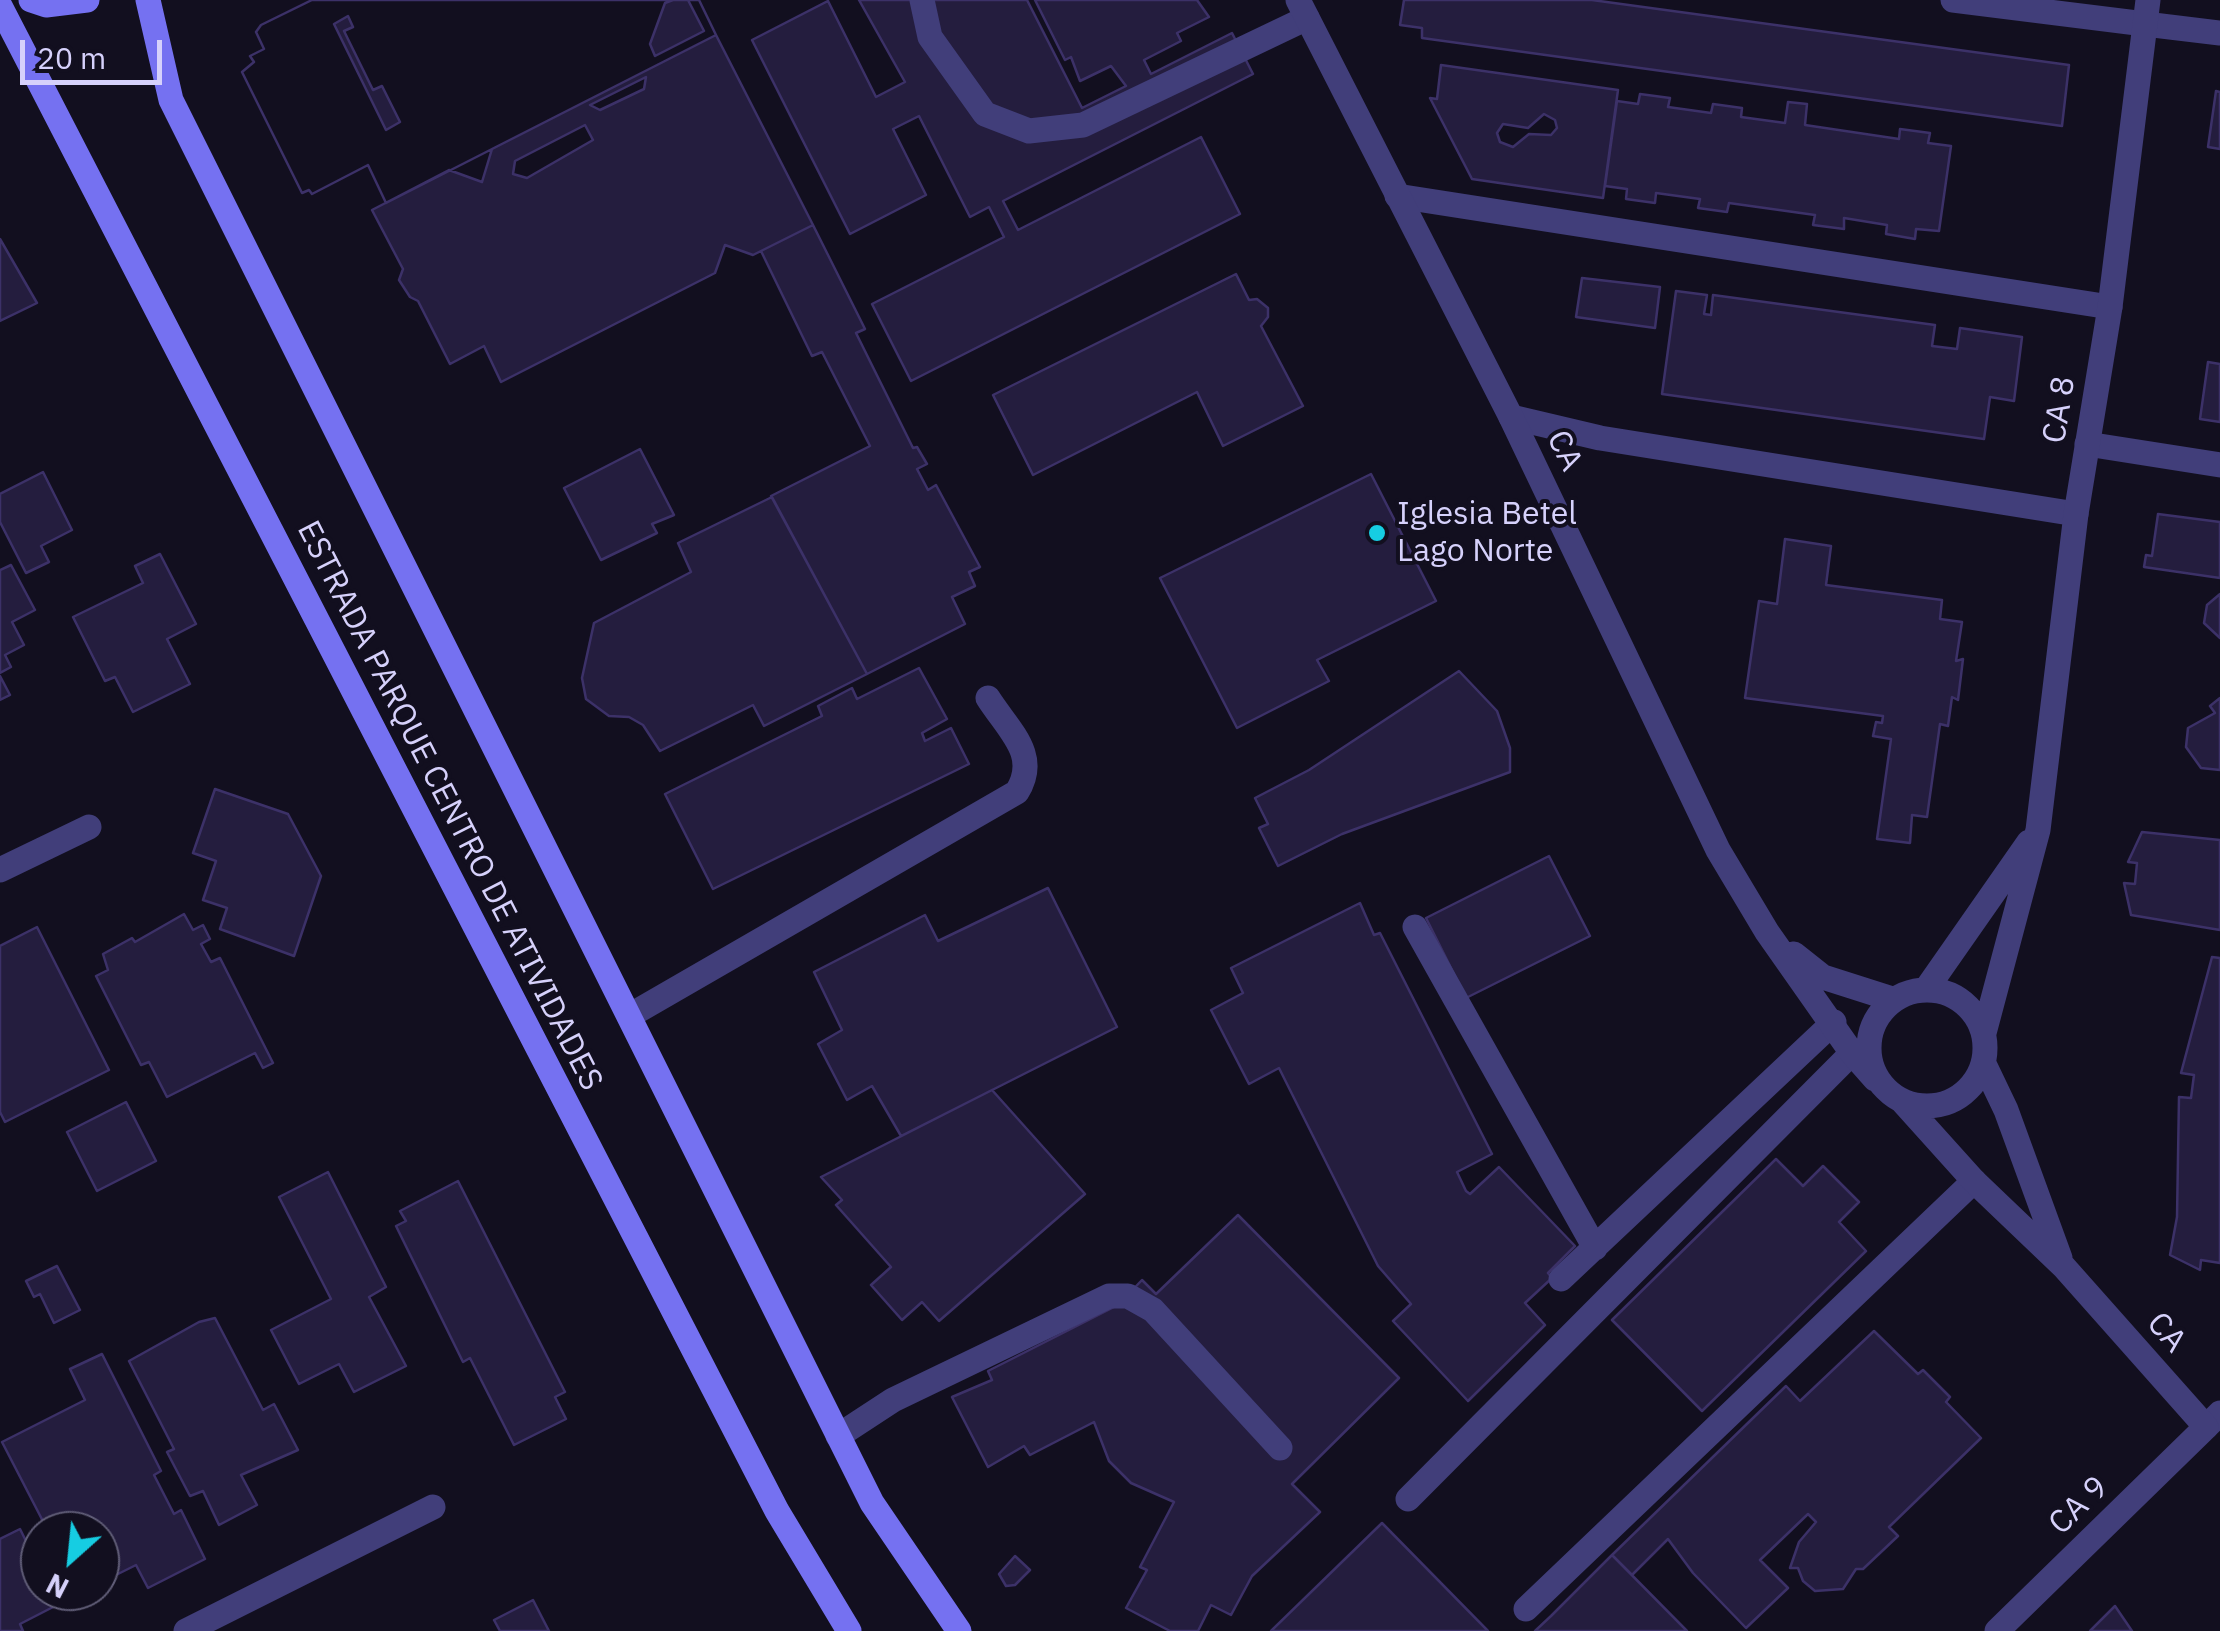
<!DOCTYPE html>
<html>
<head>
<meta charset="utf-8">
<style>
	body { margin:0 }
	#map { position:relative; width:2220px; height:1631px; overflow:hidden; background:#120f1f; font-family:"IBM Plex Sans",sans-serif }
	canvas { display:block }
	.north { position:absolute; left:20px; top:1511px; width:100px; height:100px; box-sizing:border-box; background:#120f1f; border:2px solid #605d77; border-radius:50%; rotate:207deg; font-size:28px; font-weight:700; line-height:40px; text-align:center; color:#d6d1fb }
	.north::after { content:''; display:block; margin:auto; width:35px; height:45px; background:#16cde2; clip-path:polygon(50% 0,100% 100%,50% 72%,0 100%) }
	.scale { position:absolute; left:20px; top:40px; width:142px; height:45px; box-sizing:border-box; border:5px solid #d6d1fb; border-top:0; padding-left:12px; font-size:30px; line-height:35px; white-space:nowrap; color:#d6d1fb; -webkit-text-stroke:8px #120f1f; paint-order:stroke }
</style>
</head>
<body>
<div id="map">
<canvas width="2220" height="1631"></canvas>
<div class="north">N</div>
<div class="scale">20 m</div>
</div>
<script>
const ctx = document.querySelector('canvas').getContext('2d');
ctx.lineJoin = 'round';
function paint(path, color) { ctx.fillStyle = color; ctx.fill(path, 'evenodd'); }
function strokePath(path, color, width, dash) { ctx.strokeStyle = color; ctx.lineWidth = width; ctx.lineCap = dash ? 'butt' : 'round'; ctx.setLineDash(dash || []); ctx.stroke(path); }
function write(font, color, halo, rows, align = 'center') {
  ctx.font = font + ' "IBM Plex Sans",sans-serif'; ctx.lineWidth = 8; ctx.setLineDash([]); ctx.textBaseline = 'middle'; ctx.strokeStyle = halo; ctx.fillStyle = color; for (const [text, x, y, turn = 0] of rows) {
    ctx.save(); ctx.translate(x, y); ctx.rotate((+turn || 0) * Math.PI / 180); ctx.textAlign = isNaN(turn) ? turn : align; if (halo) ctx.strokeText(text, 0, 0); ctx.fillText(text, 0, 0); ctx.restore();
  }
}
const building = new Path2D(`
	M 312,0 L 673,0 L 665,3 L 650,44 L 655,56 L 704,31 L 688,0 L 699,0 L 716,35 L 386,203 L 368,165 L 312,194 L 309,190 L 302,193 L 242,72 L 254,62 L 250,56 L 264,49 L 256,32 L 261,25 ZM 348,16 L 353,27 L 344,31 L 373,90 L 382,86 L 400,122 L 386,130 L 334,24 Z
	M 312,0 L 699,0 L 716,35 L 386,203 L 368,165 L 312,194 L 309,190 L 302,193 L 242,72 L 254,62 L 250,56 L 264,49 L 256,32 L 261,25 Z
	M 859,0 L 1027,0 L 1082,108 L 1126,86 L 1111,66 L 1080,81 L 1071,57 L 1065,60 L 1035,0 L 1197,0 L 1209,17 L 1177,33 L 1181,41 L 1144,60 L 1151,74 L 1232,33 L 1253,74 L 1003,201 L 1018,230 L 1201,137 L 1240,214 L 911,381 L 872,304 L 1004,237 L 989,207 L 970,217 L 919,116 L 893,129 L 926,195 L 850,234 L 752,40 L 828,1 L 876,97 L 905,82 Z
	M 1404,0 L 1592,0 L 2069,65 L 2062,126 L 1422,38 L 1422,28 L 1400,25 Z
	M 716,35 L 813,225 L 753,255 L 725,245 L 715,273 L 501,382 L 484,346 L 450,364 L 418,301 L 410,297 L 399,280 L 403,269 L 372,210 L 449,170 L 482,182 L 492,149 ZM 646,77 L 644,89 L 600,110 L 590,105 ZM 585,125 L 593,140 L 527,178 L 513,174 L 515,161 Z
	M 1441,65 L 1618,90 L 1603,198 L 1472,179 L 1430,98 L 1437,99 ZM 1544,114 L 1555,120 L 1557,128 L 1551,135 L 1529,134 L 1513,147 L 1500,142 L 1497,133 L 1503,124 L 1528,128 Z
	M 2216,91 L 2220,92 L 2220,149 L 2208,147 Z
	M 1640,94 L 1670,98 L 1668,107 L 1711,113 L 1713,104 L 1742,108 L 1741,117 L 1785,123 L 1788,102 L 1807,104 L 1805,125 L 1899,139 L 1900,129 L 1930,133 L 1928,143 L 1951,146 L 1939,231 L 1916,229 L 1915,239 L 1886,234 L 1887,225 L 1844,218 L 1844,229 L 1813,225 L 1815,215 L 1729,203 L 1727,212 L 1698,208 L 1700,199 L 1656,193 L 1655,203 L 1626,199 L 1627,189 L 1605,186 L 1617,101 L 1638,104 Z
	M 813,225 L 865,329 L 856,333 L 913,448 L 917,447 L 927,464 L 917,469 L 928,490 L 936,485 L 980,567 L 969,572 L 975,586 L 952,597 L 965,624 L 867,674 L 771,496 L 870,446 L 822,352 L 812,356 L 761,251 Z
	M 0,239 L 37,303 L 0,321 Z
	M 1236,274 L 1249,300 L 1257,299 L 1268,308 L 1268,317 L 1261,326 L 1303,406 L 1223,446 L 1197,392 L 1033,475 L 993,395 Z
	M 1582,278 L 1660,287 L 1655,328 L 1576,317 Z
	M 1676,291 L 1707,295 L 1704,314 L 1711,315 L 1713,295 L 1935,325 L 1932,346 L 1957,349 L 1960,328 L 2022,337 L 2014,401 L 1990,397 L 1984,439 L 1662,394 Z
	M 2208,362 L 2220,364 L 2220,422 L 2200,419 Z
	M 640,449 L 674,515 L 652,524 L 657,533 L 601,560 L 564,488 Z
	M 43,472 L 72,530 L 41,546 L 49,562 L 26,573 L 0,522 L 0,494 Z
	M 1371,474 L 1436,601 L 1317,660 L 1329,681 L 1237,728 L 1160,578 Z
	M 772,497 L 867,674 L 764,726 L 753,705 L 660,751 L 643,725 L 629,717 L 609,716 L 586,699 L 582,678 L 594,623 L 691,572 L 678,543 Z
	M 2158,514 L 2220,522 L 2220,578 L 2144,567 L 2146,555 L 2152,556 Z
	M 1785,539 L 1831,546 L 1826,585 L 1942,600 L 1940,619 L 1962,622 L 1956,661 L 1963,659 L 1958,700 L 1952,697 L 1948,726 L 1940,724 L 1927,817 L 1912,815 L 1910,843 L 1877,839 L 1891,739 L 1873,736 L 1876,722 L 1882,723 L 1883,716 L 1745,698 L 1759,601 L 1777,604 Z
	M 160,554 L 196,624 L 167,639 L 190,684 L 133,712 L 115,677 L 105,681 L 73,617 L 143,583 L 135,566 Z
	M 11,565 L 35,610 L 12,622 L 24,645 L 5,655 L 11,667 L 0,673 L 0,570 Z
	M 2220,594 L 2220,638 L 2204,623 L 2207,605 Z
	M 919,668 L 947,719 L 922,733 L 925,741 L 951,728 L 969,764 L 713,889 L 665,794 L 822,716 L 818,706 L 852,688 L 857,699 Z
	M 1459,671 L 1497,711 L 1510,748 L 1510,772 L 1342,834 L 1278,866 L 1259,828 L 1268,824 L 1255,798 L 1309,770 Z
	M 0,676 L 10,695 L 0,700 Z
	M 2220,698 L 2220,770 L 2201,768 L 2186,747 L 2188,728 L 2215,713 L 2210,706 Z
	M 215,789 L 288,814 L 321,876 L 294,956 L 220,929 L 227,908 L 203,900 L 216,861 L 193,853 Z
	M 2142,832 L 2220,840 L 2220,930 L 2131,915 L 2124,883 L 2135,884 L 2137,863 L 2128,862 Z
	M 1549,856 L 1590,936 L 1466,998 L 1426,918 Z
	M 1048,888 L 1117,1027 L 901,1136 L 872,1086 L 847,1100 L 818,1044 L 842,1030 L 814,972 L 925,915 L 938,941 Z
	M 1360,903 L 1374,935 L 1380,933 L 1492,1154 L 1457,1172 L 1466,1191 L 1470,1194 L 1499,1167 L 1575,1246 L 1548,1273 L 1552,1278 L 1525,1303 L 1545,1325 L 1468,1401 L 1393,1321 L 1411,1304 L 1378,1266 L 1279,1068 L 1249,1084 L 1211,1010 L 1243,993 L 1231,968 Z
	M 184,914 L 193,930 L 203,925 L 210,939 L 201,944 L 211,962 L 220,958 L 273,1063 L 263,1068 L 255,1053 L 167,1097 L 149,1062 L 141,1065 L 139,1061 L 96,976 L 108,970 L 103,954 L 132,938 L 135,942 Z
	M 37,927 L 109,1070 L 5,1122 L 0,1112 L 0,946 Z
	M 2212,957 L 2220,958 L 2220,1263 L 2201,1260 L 2200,1270 L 2170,1255 L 2177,1217 L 2179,1097 L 2191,1098 L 2194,1075 L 2181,1073 Z
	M 992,1090 L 1085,1194 L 939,1321 L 922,1302 L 902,1320 L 871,1285 L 891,1267 L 836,1205 L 842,1200 L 821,1177 Z
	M 126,1102 L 156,1161 L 97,1191 L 67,1132 Z
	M 1776,1159 L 1803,1186 L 1823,1166 L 1859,1202 L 1839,1222 L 1866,1251 L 1702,1411 L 1612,1320 Z
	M 328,1172 L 386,1287 L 369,1297 L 406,1366 L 354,1392 L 339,1364 L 299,1384 L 271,1330 L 331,1299 L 279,1197 Z
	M 458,1181 L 565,1392 L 555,1397 L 566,1419 L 514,1445 L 470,1358 L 463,1362 L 396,1226 L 406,1221 L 400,1211 Z
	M 1238,1215 L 1399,1378 L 1292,1484 L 1320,1512 L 1252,1576 L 1231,1615 L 1211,1605 L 1198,1631 L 1170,1631 L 1126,1608 L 1147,1570 L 1140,1567 L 1174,1502 L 1131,1483 L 1109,1461 L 1094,1422 L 1030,1455 L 1024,1446 L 988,1467 L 952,1397 L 992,1380 L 988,1371 L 1118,1305 L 1142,1280 L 1156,1294 Z
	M 57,1266 L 80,1310 L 54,1323 L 40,1294 L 34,1297 L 26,1281 Z
	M 215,1318 L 263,1410 L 274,1404 L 298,1450 L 241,1475 L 257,1505 L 219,1525 L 203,1491 L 190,1496 L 167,1452 L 174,1449 L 129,1361 L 199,1322 Z
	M 1874,1331 L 1918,1374 L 1923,1370 L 1950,1397 L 1946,1402 L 1981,1438 L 1889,1527 L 1898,1536 L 1863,1569 L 1856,1569 L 1843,1589 L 1815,1591 L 1803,1581 L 1798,1568 L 1790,1568 L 1799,1542 L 1816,1522 L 1808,1514 L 1760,1560 L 1788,1588 L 1746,1628 L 1693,1573 L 1668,1539 L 1632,1575 L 1612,1555 L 1786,1386 L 1800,1401 Z
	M 102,1354 L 161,1471 L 154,1475 L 174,1514 L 181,1510 L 205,1559 L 148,1588 L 136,1565 L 100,1583 L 100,1531 L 48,1531 L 2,1442 L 85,1400 L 70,1369 Z
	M 1382,1523 L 1488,1631 L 1271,1631 Z
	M 20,1529 L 40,1569 L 40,1591 L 50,1591 L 57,1605 L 20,1624 L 23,1631 L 0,1631 L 0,1539 Z
	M 1612,1555 L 1687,1631 L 1535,1631 L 1551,1616 Z
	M 1015,1556 L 1030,1570 L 1015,1585 L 1006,1586 L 999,1574 Z
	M 533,1600 L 549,1631 L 500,1631 L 494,1620 Z
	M 2115,1606 L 2132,1631 L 2090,1631 Z`);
paint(building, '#241d3e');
strokePath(building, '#3c3168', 2.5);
strokePath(new Path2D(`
	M 922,0 L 930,37 L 985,114 L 1029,131 L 1083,125 L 1307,18
	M 2145,24 L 2220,33
	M 2087,444 L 2220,465
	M 1415,927 L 1595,1248
	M 629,1016 L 1017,792 C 1040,755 1009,731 988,698
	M 1561,1279 L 1834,1022
	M 838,1436 L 893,1400 L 1109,1296 L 1128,1296 L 1153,1310 L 1280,1448
	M 1408,1499 L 1852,1053
	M 1526,1609 L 1974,1181`), '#413e7a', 25);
strokePath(new Path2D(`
	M 1953,0 L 2145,24
	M 1397,196 L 2110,307
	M 1511,417 L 1600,438 L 2076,514
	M 0,870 L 89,827
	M 2206,1427 L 2220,1413
	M 186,1631 L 433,1507`), '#413e7a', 25);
strokePath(new Path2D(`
	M 1298,0 L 1511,417 L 1718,850 L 1767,932 L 1852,1053 L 1875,1079
	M 1794,954 L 1823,977 L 1892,999
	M 1927,988 L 2029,842
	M1869 1048a58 58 0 1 1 116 0a58 58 0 1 1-116 0Z
	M 1984,1033 L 2038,830 L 2076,514 L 2110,307 L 2148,0
	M 1984,1064 L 2006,1110 L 2060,1258
	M 1902,1101 L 1974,1181 L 2064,1267 L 2206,1427 L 1997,1631`), '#413e7a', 25);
strokePath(new Path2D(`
	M 31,0 L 46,5 L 87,0
	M 148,0 L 171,100 L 872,1503 L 959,1631
	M 0,6 L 777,1511 L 849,1631`), '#7571f1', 25);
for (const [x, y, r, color] of [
	[1377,533,10,"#16cde2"]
]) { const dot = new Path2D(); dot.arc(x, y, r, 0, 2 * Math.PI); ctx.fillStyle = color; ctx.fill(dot); strokePath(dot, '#120f1f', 4); }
write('32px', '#d6d1fb', '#120f1f', [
	["CA 8",2060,410,-81],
	["CA",1564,451,64],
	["ESTRADA PARQUE CENTRO DE ATIVIDADES",449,806,63],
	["CA",2166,1333,49],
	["CA 9",2079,1506,-44]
]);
write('32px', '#d6d1fb', '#120f1f', [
	["Iglesia Betel",1397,515],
	["Lago Norte",1397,552]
], 'left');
</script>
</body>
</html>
